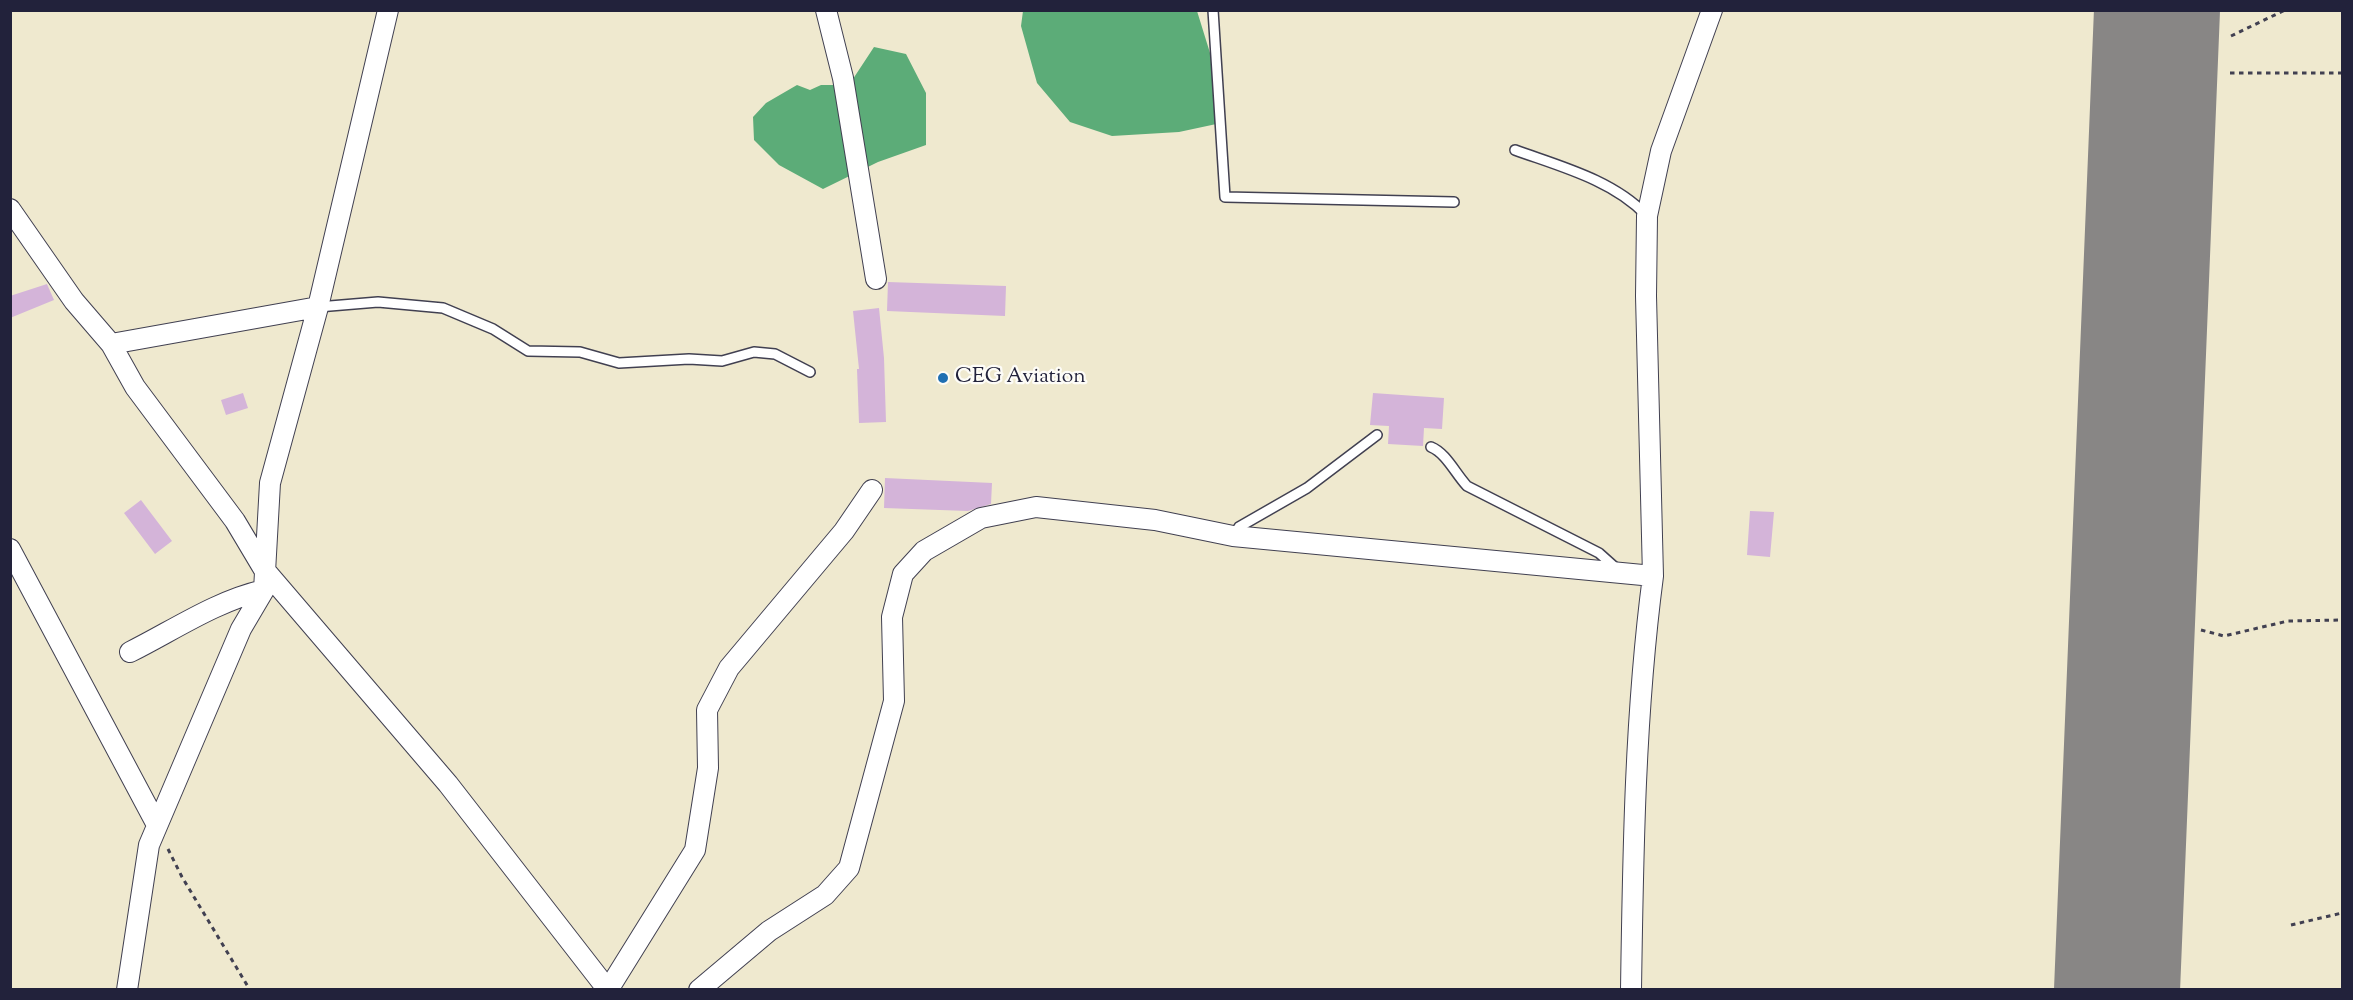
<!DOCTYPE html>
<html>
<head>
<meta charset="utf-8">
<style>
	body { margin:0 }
	#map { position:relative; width:2353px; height:1000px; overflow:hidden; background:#efe9cf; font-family:"Sorts Mill Goudy",serif }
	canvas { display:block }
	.frame { position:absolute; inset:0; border:12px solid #22223b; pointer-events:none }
</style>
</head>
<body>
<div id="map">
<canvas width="2353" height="1000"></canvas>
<div class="frame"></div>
</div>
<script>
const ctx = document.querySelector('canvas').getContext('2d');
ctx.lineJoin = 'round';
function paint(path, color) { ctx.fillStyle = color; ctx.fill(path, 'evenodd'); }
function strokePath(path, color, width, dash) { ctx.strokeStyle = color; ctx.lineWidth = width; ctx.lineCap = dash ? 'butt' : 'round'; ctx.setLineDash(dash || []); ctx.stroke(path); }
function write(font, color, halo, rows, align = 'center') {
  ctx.font = font + ' "Sorts Mill Goudy",serif'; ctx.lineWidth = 4.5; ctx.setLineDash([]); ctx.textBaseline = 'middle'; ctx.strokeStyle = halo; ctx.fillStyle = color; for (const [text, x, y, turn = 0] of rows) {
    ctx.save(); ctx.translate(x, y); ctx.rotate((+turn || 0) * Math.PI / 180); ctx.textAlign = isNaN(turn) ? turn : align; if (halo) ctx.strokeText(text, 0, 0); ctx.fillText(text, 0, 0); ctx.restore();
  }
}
paint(new Path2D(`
	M 1023,11 L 1197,11 L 1219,82 L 1221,123 L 1179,132 L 1112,136 L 1070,122 L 1037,83 L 1021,26 Z
	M 874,47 L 906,54 L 926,93 L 926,145 L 878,162 L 823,189 L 779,165 L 754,140 L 753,117 L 766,103 L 797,85 L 810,90 L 821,85 L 849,85 Z`), '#5cac78');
strokePath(new Path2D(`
	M 2117,990 L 2157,10`), '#888685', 126);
paint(new Path2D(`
	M 888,282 L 1006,286 L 1005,316 L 887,311 Z
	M 47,284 L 54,300 L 10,318 L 10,296 Z
	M 879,308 L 884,358 L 886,422 L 859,423 L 857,369 L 859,369 L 853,311 Z
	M 243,393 L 248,408 L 226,415 L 221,400 Z
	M 1373,393 L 1444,398 L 1442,429 L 1424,428 L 1423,446 L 1388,444 L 1389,426 L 1370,425 Z
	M 885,478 L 992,483 L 991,504 L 968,511 L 884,508 Z
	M 141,500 L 172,541 L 155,554 L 124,513 Z
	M 1750,511 L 1774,512 L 1770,557 L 1747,555 Z`), '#d4b4d9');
const service = new Path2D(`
	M 1213,10 L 1225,197 L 1454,202
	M 1515,150 C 1559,166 1613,180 1646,215
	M 318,307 L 378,302 L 443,308 L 493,329 L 528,351 L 580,352 L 619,363 L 689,359 L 722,361 L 754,352 L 775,354 L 810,372
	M 1431,447 C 1446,453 1455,473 1467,486 L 1599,553 L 1618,570
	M 1233,536 L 1239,527 L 1307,488 L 1377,435`);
const minor = new Path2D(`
	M 826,10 L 843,78 L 876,279
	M 10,209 L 74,301 L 111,344 L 135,387 L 235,521 L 263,568 L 448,784 L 608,990
	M 111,344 L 318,307
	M 10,549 L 157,825
	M 130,652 C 174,630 216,601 264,590
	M 127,990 L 149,845 L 241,629 L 264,590 L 270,483 L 318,307 L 388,10
	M 608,990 L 695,850 L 708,768 L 707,710 L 729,668 L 844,531 L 872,490
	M 699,990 L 769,931 L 825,895 L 849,868 L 894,701 L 892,617 L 903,574 L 924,551 L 981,518 L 1036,507 L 1155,520 L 1233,536 L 1653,576
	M 1631,990 C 1633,852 1635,713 1653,576 L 1646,296 L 1647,216 L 1661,151 L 1712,10`);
strokePath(service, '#414051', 12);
strokePath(minor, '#414051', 22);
strokePath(new Path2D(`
	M 2231,36 L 2285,10
	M 2230,73 L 2342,73
	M 2201,630 L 2224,636 L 2288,621 L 2342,620
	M 168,849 L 182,877 L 250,990
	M 2291,925 L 2342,913`), '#414051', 3, [4.5, 4.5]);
strokePath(service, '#fff', 9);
strokePath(minor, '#fff', 20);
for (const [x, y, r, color] of [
	[943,378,6,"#1f6fb2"]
]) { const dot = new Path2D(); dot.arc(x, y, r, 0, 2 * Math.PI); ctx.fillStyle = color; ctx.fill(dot); strokePath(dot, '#fdfcf7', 2); }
write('21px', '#22223b', '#fdfcf7', [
	["CEG Aviation",955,378]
], 'left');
</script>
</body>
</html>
